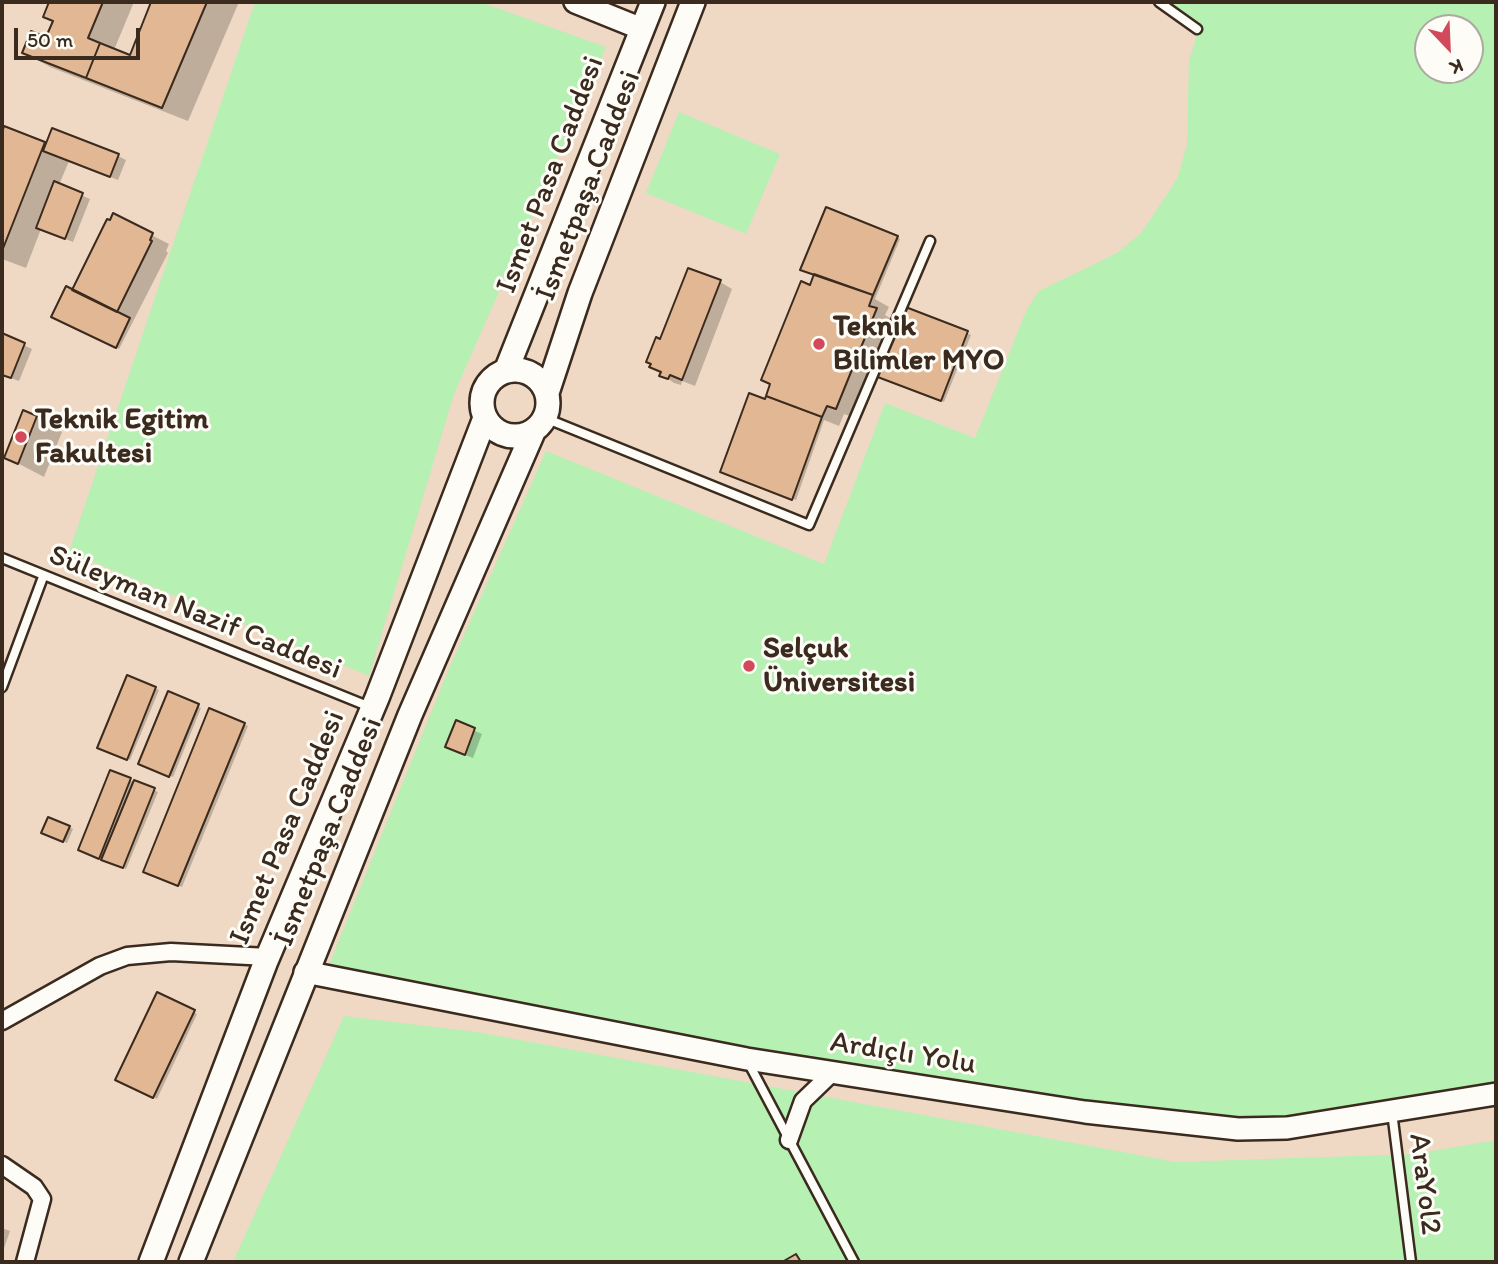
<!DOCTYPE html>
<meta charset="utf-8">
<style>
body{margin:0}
#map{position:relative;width:1498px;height:1264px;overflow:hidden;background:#f5e7d9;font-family:Itim,sans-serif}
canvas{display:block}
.frame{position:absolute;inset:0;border:4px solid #3b2a1e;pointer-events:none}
.north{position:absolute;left:1414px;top:14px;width:70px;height:70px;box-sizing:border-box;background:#fdfcf7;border:2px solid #afa8a0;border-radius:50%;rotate:157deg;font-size:19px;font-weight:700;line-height:28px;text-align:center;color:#3b2a1e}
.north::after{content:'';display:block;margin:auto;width:24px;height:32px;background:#d1495b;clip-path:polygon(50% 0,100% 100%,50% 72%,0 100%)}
.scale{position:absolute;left:14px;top:28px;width:126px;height:32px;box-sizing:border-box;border:4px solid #3b2a1e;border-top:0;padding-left:9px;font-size:21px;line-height:24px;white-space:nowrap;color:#3b2a1e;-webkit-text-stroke:5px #fdfcf7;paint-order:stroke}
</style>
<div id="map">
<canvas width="1498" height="1264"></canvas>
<div class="frame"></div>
<div class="north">K</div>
<div class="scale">50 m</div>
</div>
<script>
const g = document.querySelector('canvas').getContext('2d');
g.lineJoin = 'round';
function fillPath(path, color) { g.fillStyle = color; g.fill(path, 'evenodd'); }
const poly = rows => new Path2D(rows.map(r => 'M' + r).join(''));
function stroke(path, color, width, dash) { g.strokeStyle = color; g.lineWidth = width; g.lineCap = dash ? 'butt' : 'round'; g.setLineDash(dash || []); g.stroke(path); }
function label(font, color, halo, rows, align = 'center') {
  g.font = font + ' Itim,sans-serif'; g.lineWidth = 6; g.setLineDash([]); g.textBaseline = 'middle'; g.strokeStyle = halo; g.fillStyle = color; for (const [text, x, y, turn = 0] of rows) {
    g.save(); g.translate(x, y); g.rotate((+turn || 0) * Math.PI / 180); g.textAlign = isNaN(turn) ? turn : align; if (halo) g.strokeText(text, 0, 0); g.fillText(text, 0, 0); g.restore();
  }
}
fillPath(poly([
 [2,2,1496,2,1496,1262,2,1262],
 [1428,28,1470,28,1470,70,1428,70]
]), '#efd9c4');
fillPath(poly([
 [255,2,480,2,606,47,454,394,369,676,69,552],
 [1166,2,1496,2,1496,1084,1291,1115,1197,1117,1142,1112,756,1053,329,965,448,671,546,451,824,564,885,403,975,438,1027,309,1039,291,1117,253,1141,233,1177,179,1187,145,1189,60,1196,39,1192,25,1179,10],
 [1428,28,1470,28,1470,70,1428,70],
 [679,112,780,154,746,234,646,193],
 [344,1016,477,1032,1176,1162,1414,1154,1496,1140,1496,1262,233,1262]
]), '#b6f0b3');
fillPath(poly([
 [51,2,134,2,114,50,131,57,153,2,239,2,188,121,50,67,24,52,47,39,54,21,45,16],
 [5,129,47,146,118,156,126,160,118,180,69,161,59,185,90,199,73,242,41,229,26,268,2,259,2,138],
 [114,216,169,244,166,251,168,253,119,349,53,316,73,292],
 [897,237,900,239,875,299,889,307,885,315,893,320,853,417,844,414,839,426,824,420,796,500,726,473,784,407,811,287],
 [720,282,732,289,695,386,682,381,681,385,674,383,651,367,661,341],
 [904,308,971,335,944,402,881,377],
 [2,335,32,349,19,381,2,375],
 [36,417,62,432,44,477,6,457],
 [128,677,159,690,130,760,103,749],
 [168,694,201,708,173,777,143,765],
 [210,711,248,726,182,887,148,873],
 [457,723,482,734,473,758,455,751],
 [111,773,158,792,126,869,83,851],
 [69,827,73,829,67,843,47,835],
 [157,995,197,1014,157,1099,117,1080],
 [2,1228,10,1231,2,1254]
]), '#0003');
const building = poly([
 [49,2,103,2,88,38,100,43,86,78,22,53,31,31,46,37,53,21,43,17,49,2],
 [151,2,207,2,162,108,86,78,100,43,130,55,151,2],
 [4,126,45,142,2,251,2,133,4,126],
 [52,128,119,154,110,177,43,151,52,128],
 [54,181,83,193,65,239,36,228,54,181],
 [826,207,898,236,873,295,800,270,826,207],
 [113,213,153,233,150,240,152,241,117,312,72,290,107,219,110,220,113,213],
 [688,268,721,280,682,380,670,375,668,379,659,376,661,372,649,367,651,364,646,362,656,337,660,339,688,268],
 [814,274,873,295,869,306,877,308,836,409,827,406,822,417,766,396,770,384,761,380,801,281,810,285,814,274],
 [66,286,130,318,116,348,51,317,66,286],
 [903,306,968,331,941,401,875,376,903,306],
 [2,333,25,343,11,378,2,375,2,333],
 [749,393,765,399,766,396,822,417,792,500,720,472,749,393],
 [23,410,37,416,18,464,4,458,23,410],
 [127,675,156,687,127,760,97,748,127,675],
 [168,691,199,704,169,777,138,764,168,691],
 [209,708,245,723,178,886,143,872,209,708],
 [456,720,475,728,465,755,445,747,456,720],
 [110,770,131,778,99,859,78,850,110,770],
 [134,780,155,788,123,868,101,860,134,780],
 [48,817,70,826,63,842,41,833,48,817],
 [157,992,195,1010,153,1098,115,1080,157,992],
 [796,1254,801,1262,782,1262,796,1254]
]);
fillPath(building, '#e2b793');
stroke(building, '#3b2a1e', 2);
const service = poly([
 [1159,2,1197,29],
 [545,418,809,525,930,241],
 [2,558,370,707],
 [2,687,43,577],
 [748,1062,854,1262],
 [1392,1112,1411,1262]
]);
const minor = poly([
 [2,1021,100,966,127,956,171,952,268,957],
 [789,1140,803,1101,832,1073],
 [2,1165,34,1187,42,1199,25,1262]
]);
const tertiary = poly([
 [575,2,642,29],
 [305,972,747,1059,1085,1112,1238,1129,1287,1128,1496,1094]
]);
const secondary = poly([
 '482 403a33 33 0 1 1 66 0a33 33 0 1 1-66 0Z',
 [506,371,653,2],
 [547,393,580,293,693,2],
 [151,1262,266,961,377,698,485,418],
 [191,1262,410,715,534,430]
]);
stroke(service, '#3b2a1e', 13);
stroke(minor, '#3b2a1e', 21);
stroke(tertiary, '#3b2a1e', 26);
stroke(secondary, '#3b2a1e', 28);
stroke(service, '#fdfcf7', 8);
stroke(minor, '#fdfcf7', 16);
stroke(tertiary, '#fdfcf7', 21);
stroke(secondary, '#fdfcf7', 23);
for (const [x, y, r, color] of [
 [819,344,7,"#d1495b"],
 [21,437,7,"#d1495b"],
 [749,666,7,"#d1495b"]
]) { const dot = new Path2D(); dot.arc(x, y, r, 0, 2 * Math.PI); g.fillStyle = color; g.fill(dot); stroke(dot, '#fdfcf7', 2.5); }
label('30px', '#3b2a1e', '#fdfcf7', [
 ["Ismet Pasa Caddesi",551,175,-69],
 ["İsmetpaşa Caddesi",589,186,-69],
 ["Süleyman Nazif Caddesi",195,613,22],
 ["Ismet Pasa Caddesi",288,828,-67],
 ["İsmetpaşa Caddesi",329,832,-68],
 ["Ardıçlı Yolu",903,1054,9],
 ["AraYol2",1424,1184,83]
]);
label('bold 30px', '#3b2a1e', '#fdfcf7', [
 ["Teknik",833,327],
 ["Bilimler MYO",833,361],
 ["Teknik Egitim",35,420],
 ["Fakultesi",35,454],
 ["Selçuk",763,649],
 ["Üniversitesi",763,683]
], 'left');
</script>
